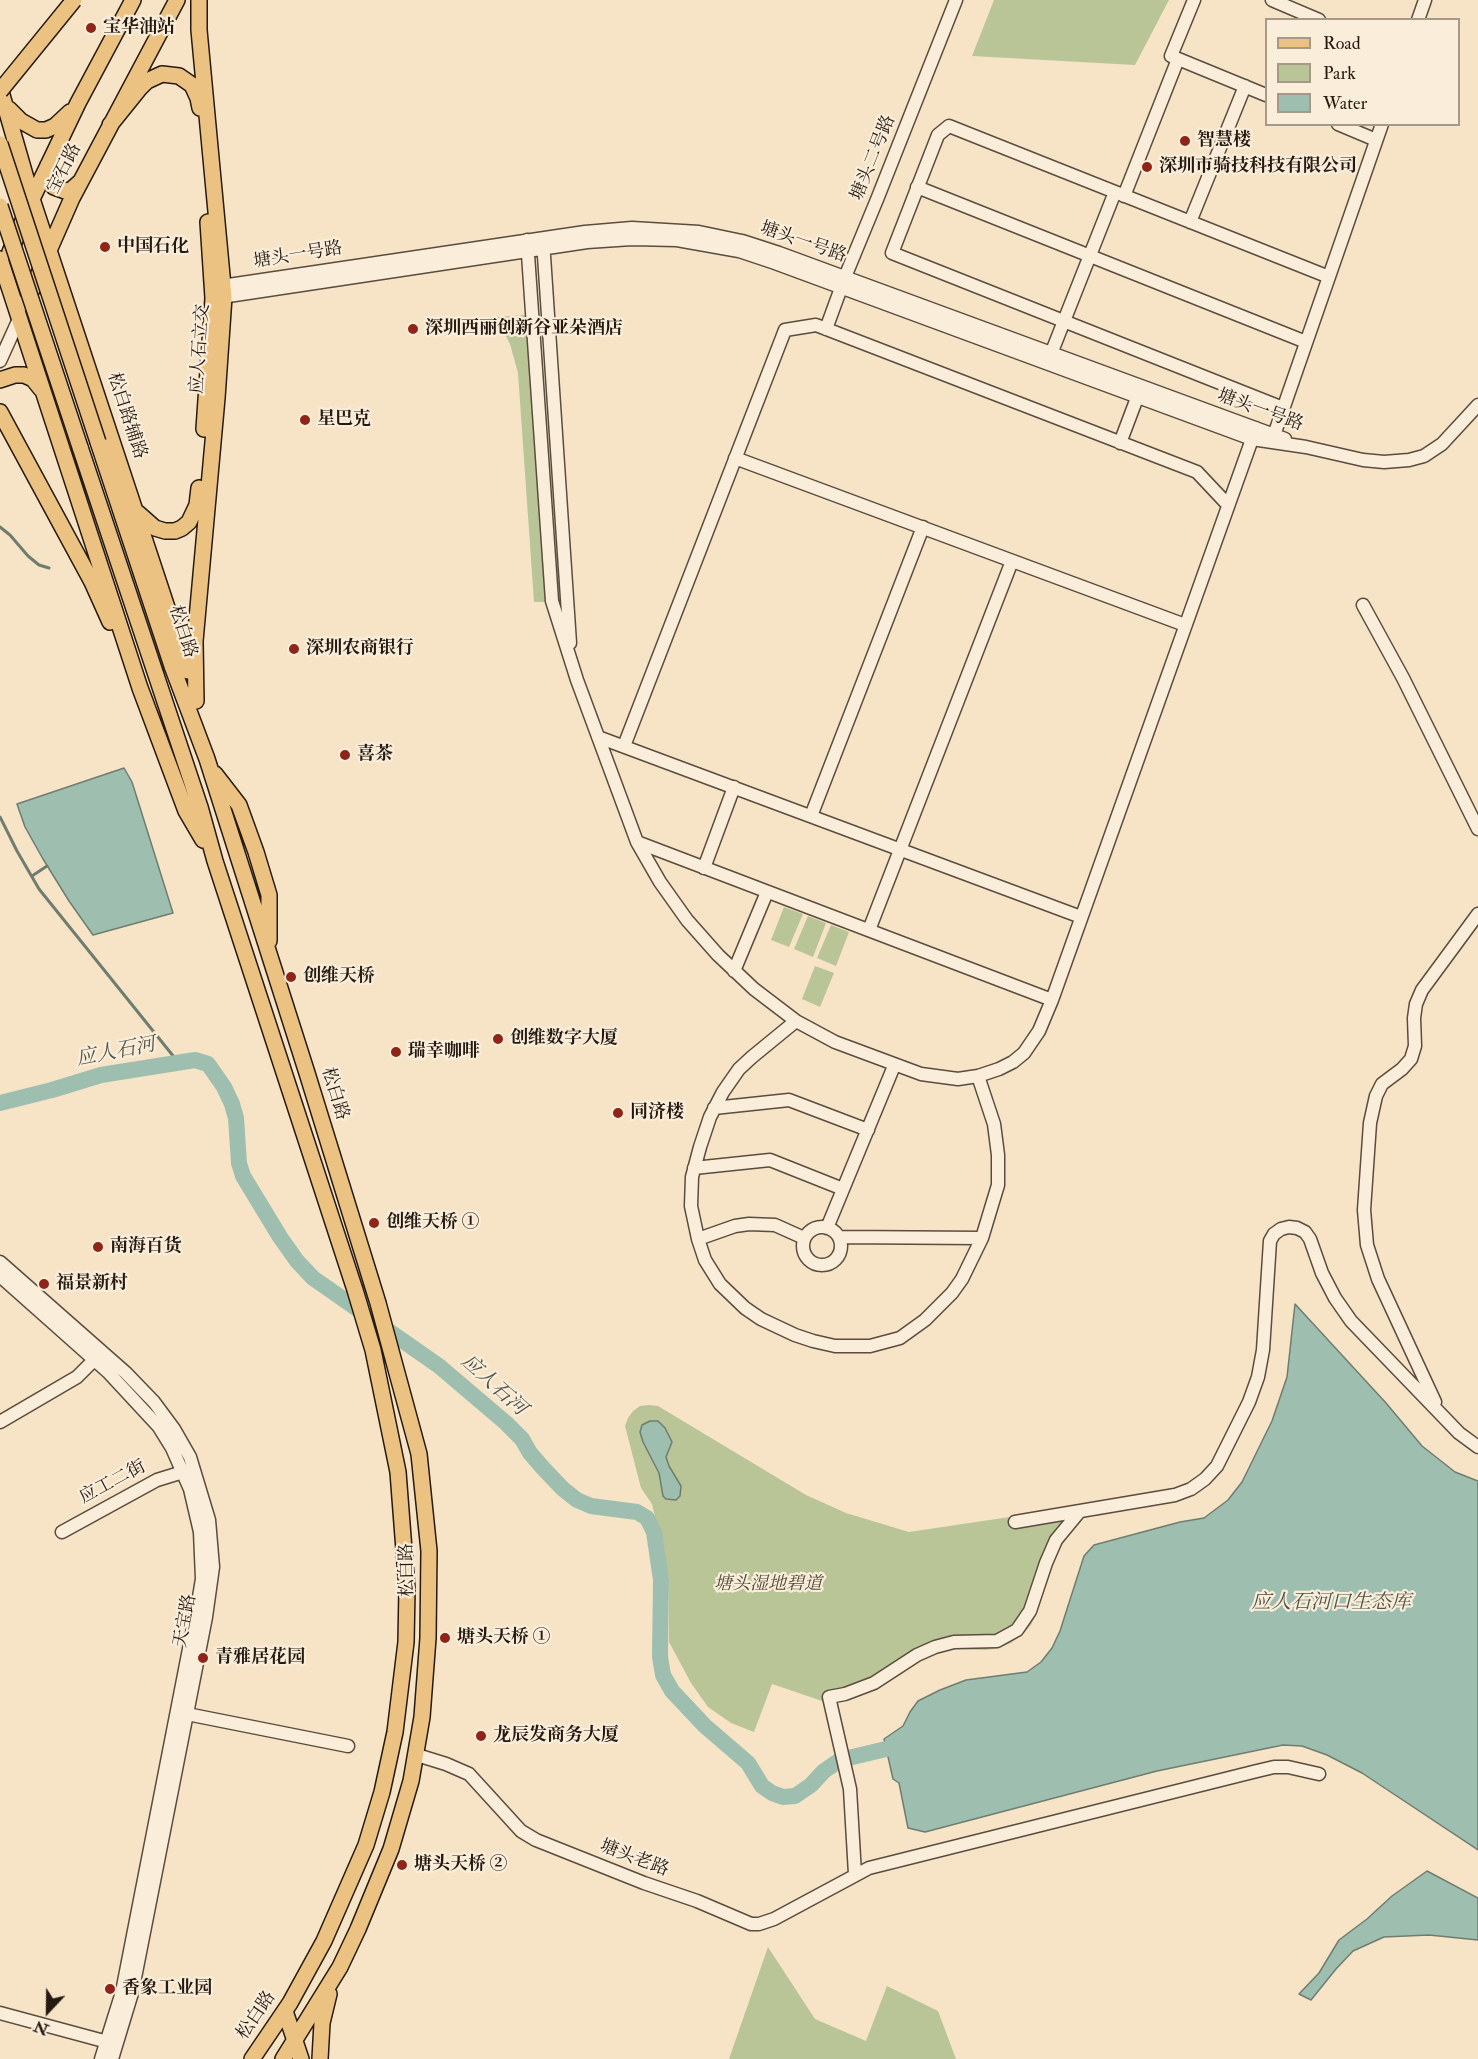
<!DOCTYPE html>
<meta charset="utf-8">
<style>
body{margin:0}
#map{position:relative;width:1478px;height:2059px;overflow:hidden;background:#f7e4c6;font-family:"IM FELL Double Pica",serif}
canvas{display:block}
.legend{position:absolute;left:1265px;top:18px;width:195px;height:108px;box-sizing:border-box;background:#faedda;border:2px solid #a5998a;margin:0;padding:8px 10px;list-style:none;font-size:18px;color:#251a11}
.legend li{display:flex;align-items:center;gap:12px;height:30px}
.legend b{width:30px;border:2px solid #a5998a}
.north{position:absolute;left:18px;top:1981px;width:60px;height:60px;-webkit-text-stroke:4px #faedda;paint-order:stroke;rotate:202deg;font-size:16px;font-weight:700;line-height:24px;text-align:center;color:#251a11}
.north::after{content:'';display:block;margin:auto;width:21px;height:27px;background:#251a11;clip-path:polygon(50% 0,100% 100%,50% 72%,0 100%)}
</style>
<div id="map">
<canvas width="1478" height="2059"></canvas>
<ul class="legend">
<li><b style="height:8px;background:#ecc283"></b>Road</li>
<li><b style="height:16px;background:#b9c597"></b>Park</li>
<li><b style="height:16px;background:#9ebfaf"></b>Water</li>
</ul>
<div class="north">N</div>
</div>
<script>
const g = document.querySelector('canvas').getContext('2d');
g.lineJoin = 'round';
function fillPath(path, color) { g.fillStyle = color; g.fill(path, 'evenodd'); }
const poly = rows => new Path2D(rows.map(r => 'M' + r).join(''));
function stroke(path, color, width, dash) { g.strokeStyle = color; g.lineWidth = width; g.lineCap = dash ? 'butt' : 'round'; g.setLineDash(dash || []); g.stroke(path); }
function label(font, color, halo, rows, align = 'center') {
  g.font = font + ' "IM FELL Double Pica","Noto Serif SC",serif'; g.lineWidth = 4.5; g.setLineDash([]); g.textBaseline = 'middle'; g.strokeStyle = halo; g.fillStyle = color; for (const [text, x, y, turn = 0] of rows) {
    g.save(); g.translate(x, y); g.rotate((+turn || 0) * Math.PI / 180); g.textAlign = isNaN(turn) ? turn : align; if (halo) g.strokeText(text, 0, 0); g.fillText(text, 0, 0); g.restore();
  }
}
fillPath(poly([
 [994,0,1169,0,1135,65,972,56],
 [526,315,545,602,534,602,518,373,510,344,496,317],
 [784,907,803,914,789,947,771,940],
 [808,916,826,923,813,957,794,949],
 [831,925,849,932,836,966,817,958],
 [815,966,834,973,820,1007,802,999],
 [649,1405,658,1406,806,1495,846,1513,909,1532,1083,1506,1085,1516,1069,1533,1057,1554,1037,1613,1031,1625,1022,1635,1011,1643,999,1648,986,1650,955,1649,937,1653,920,1661,877,1689,862,1695,831,1704,772,1684,754,1732,731,1723,708,1707,691,1683,669,1642,669,1579,652,1504,641,1488,625,1426,628,1418,633,1411,640,1406],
 [768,1947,815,2019,866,2041,887,1986,938,2011,956,2059,729,2059]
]), '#b9c597');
const water = poly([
 [124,768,132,782,173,913,93,935,69,901,43,859,25,827,17,804,124,768],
 [1295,1304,1386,1403,1422,1446,1455,1472,1478,1481,1478,1850,1362,1773,1327,1755,1302,1746,1283,1745,1157,1771,925,1832,908,1828,899,1783,893,1779,884,1739,903,1726,910,1712,918,1701,940,1690,966,1680,1027,1672,1041,1662,1052,1648,1060,1631,1084,1556,1094,1545,1180,1522,1204,1518,1228,1500,1242,1482,1272,1421,1287,1377,1295,1304],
 [650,1421,658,1421,665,1428,672,1442,666,1457,669,1466,681,1486,680,1496,676,1500,666,1499,663,1496,659,1473,643,1442,640,1432,642,1425,650,1421],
 [1427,1871,1478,1898,1478,1940,1429,1935,1384,1937,1353,1951,1336,1969,1311,2000,1299,1994,1319,1973,1339,1940,1367,1919,1392,1896,1427,1871]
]);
fillPath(water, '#9ebfaf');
stroke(water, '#6e7d70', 1.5);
stroke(poly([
 [0,527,10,535,28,556,39,565,49,568],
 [0,817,17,851,39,889,178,1062],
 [32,876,47,866]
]), '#6e7d70', 3);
stroke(poly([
 [0,1103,52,1090,101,1075,195,1060,208,1064,224,1087,232,1104,236,1118,239,1163,243,1176,280,1237,297,1261,313,1278,439,1366,506,1423,522,1439,530,1453,543,1468,563,1489,577,1500,591,1506,637,1512,647,1518,654,1532,661,1580,660,1657,663,1675,672,1691,705,1726,748,1763,762,1786,772,1793,783,1797,795,1796,811,1785,824,1771,840,1760,886,1749]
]), '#9ebfaf', 16);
const minor = poly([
 [1194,0,1171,56,1266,95],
 [1272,0,1319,20],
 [1418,20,1425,0],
 [1338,124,1376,140],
 [917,187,1306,342],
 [1124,196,1178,59],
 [1190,222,1245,86],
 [527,240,552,601,577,680,637,842,660,882,687,920,718,955,754,989,796,1021,835,1042,921,1074,958,1079,978,1076,999,1069,1013,1062,1024,1053,1039,1031,1052,1000,1256,428],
 [543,241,570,643],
 [215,287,585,232,632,228,699,232,742,241,779,253,1285,439],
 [215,298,587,242,632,239,677,240,739,251,775,263,1252,439,1306,447,1363,460,1384,462,1409,460,1424,456,1442,444,1478,405],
 [826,329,845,277,878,197,956,0],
 [1049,359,1115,192],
 [0,361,19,319],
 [1283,408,892,253,938,135,949,126,1329,277],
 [1272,441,1382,124],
 [1120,443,1140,390],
 [735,458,1185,625],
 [1363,605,1403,678,1478,829],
 [598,737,1081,917],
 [624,746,785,330,816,325,1197,472,1228,505],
 [811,816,923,527],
 [637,842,1052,1000],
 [704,868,734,787],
 [869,930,1012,561],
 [734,971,767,892],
 [796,1021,752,1057,739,1069,723,1092,710,1117,700,1147,692,1177,691,1206,698,1239,705,1260,720,1284,745,1308,761,1319,795,1335,813,1341,835,1346,870,1346,900,1338,925,1320,952,1293,962,1279,982,1238,998,1185,998,1155,994,1124,978,1076],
 [714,1108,789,1100,868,1130],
 [694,1168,770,1160,843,1189],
 '803 1246a19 19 0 1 1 38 0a19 19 0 1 1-38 0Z',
 [827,1228,894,1066],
 [839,1237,982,1238],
 [698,1239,735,1226,749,1224,775,1225,804,1238],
 [0,1262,126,1373,154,1402,174,1429,190,1457,209,1520,213,1567,206,1617,132,1993,112,2059],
 [0,1276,108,1372,159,1427,172,1448,190,1489,200,1532,202,1579,198,1603,122,1992,101,2059],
 [1435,1402,1378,1279,1367,1245,1364,1210,1370,1123,1376,1096,1382,1084,1402,1069,1411,1059,1415,1046,1414,1018,1416,1004,1422,990,1478,914],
 [0,1422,77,1377,94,1360],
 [1015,1522,1175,1495,1191,1489,1205,1479,1217,1466,1249,1402,1258,1377,1263,1350,1270,1241,1274,1234,1281,1229,1289,1227,1297,1228,1305,1232,1310,1239,1322,1273,1335,1298,1351,1321,1459,1433,1478,1447],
 [62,1532,157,1480,183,1472],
 [187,1714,348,1746],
 [417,1755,446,1764,469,1774,521,1831,536,1840,644,1883,697,1901,751,1924,759,1924,774,1919,869,1868,1257,1771,1274,1767,1288,1767,1319,1774],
 [855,1874,850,1789,829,1697,845,1694,874,1683,917,1655,935,1647,954,1642,997,1641,1017,1630,1030,1611,1046,1563,1056,1540,1080,1511],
 [0,2013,115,2044]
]);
const major = poly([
 [0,88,32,199,188,671],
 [9,109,21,121,37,130,46,130,55,126,70,112],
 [110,125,139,89,147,81,162,74,179,76,192,85,198,98,200,108],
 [48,165,48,177,54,187,65,191,71,190,80,182],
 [10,252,32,199,78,103,133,0],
 [0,259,140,688,186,811,203,840],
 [26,303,72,198,177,0],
 [0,380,15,375,24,375,33,379,41,389],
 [0,412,92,582,110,622],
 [204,429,213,298,208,222],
 [98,442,172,666,207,759,307,1073,378,1303,419,1454,429,1551,428,1638,422,1717,411,1781,391,1849,358,1929,340,1967,283,2059],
 [80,447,200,807,215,861,355,1290,373,1350,398,1472,407,1589,406,1642,395,1732,382,1792,366,1845,324,1941,290,2003,252,2059],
 [138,513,155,528,165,531,175,531,182,528,189,522,197,505,199,488],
 [196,701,195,641,217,398,224,297,199,30,199,0],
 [215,774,239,805,256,852,269,895,269,941],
 [285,2011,301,2059],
 [320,2059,322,2023,329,1994]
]);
stroke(minor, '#5a4c3e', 15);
stroke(major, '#251a11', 18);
stroke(minor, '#faedda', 12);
stroke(major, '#ecc283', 15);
const majorBridge = poly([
 [0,91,74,0],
 [0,144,98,442],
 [0,206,80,447]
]);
stroke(majorBridge, '#251a11', 18, []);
stroke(majorBridge, '#ecc283', 15);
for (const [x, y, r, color] of [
 [91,28,6,"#8f2418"],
 [1185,141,6,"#8f2418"],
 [1147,167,6,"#8f2418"],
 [105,247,6,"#8f2418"],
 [413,329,6,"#8f2418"],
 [305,420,6,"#8f2418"],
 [294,649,6,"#8f2418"],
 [345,755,6,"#8f2418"],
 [291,977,6,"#8f2418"],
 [498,1039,6,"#8f2418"],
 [396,1052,6,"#8f2418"],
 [618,1113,6,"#8f2418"],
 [374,1223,6,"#8f2418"],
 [98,1247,6,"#8f2418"],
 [44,1284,6,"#8f2418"],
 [445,1638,6,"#8f2418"],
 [203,1658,6,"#8f2418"],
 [481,1736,6,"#8f2418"],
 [402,1865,6,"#8f2418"],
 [110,1989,6,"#8f2418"]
]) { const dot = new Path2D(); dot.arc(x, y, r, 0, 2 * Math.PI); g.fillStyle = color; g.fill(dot); stroke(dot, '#faedda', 2); }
label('bold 18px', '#251a11', '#faedda', [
 ["宝华油站",103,28],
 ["智慧楼",1197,141],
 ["深圳市骑技科技有限公司",1159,167],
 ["中国石化",117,247],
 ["深圳西丽创新谷亚朵酒店",425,329],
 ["星巴克",317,420],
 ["深圳农商银行",306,649],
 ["喜茶",357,755],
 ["创维天桥",303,977],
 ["创维数字大厦",510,1039],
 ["瑞幸咖啡",408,1052],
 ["同济楼",630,1113],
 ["创维天桥 ①",386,1223],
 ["南海百货",110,1247],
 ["福景新村",56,1284],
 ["塘头天桥 ①",457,1638],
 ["青雅居花园",215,1658],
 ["龙辰发商务大厦",493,1736],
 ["塘头天桥 ②",414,1865],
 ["香象工业园",122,1989]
], 'left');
label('18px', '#251a11', '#faedda', [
 ["塘头二号路",874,158,-68],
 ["宝石路",65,169,-63],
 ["塘头一号路",803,243,19],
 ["塘头一号路",298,256,-9],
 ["应人石立交",201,349,-86],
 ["塘头一号路",1260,411,20],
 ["松白路辅路",126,416,72],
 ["松白路",182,632,72],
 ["松白路",334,1094,73],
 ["应工二街",113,1483,-28],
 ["松白路",408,1570,-91],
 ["天宝路",186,1621,-79],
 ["塘头老路",634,1859,21],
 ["松白路",257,2016,-56]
]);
label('italic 18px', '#514d39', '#faedda', [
 ["塘头湿地碧道",768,1585]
]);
label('italic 20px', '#4f5448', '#faedda', [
 ["应人石河",116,1053,-11],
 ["应人石河",493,1386,42],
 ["应人石河口生态库",1331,1604]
]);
</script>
